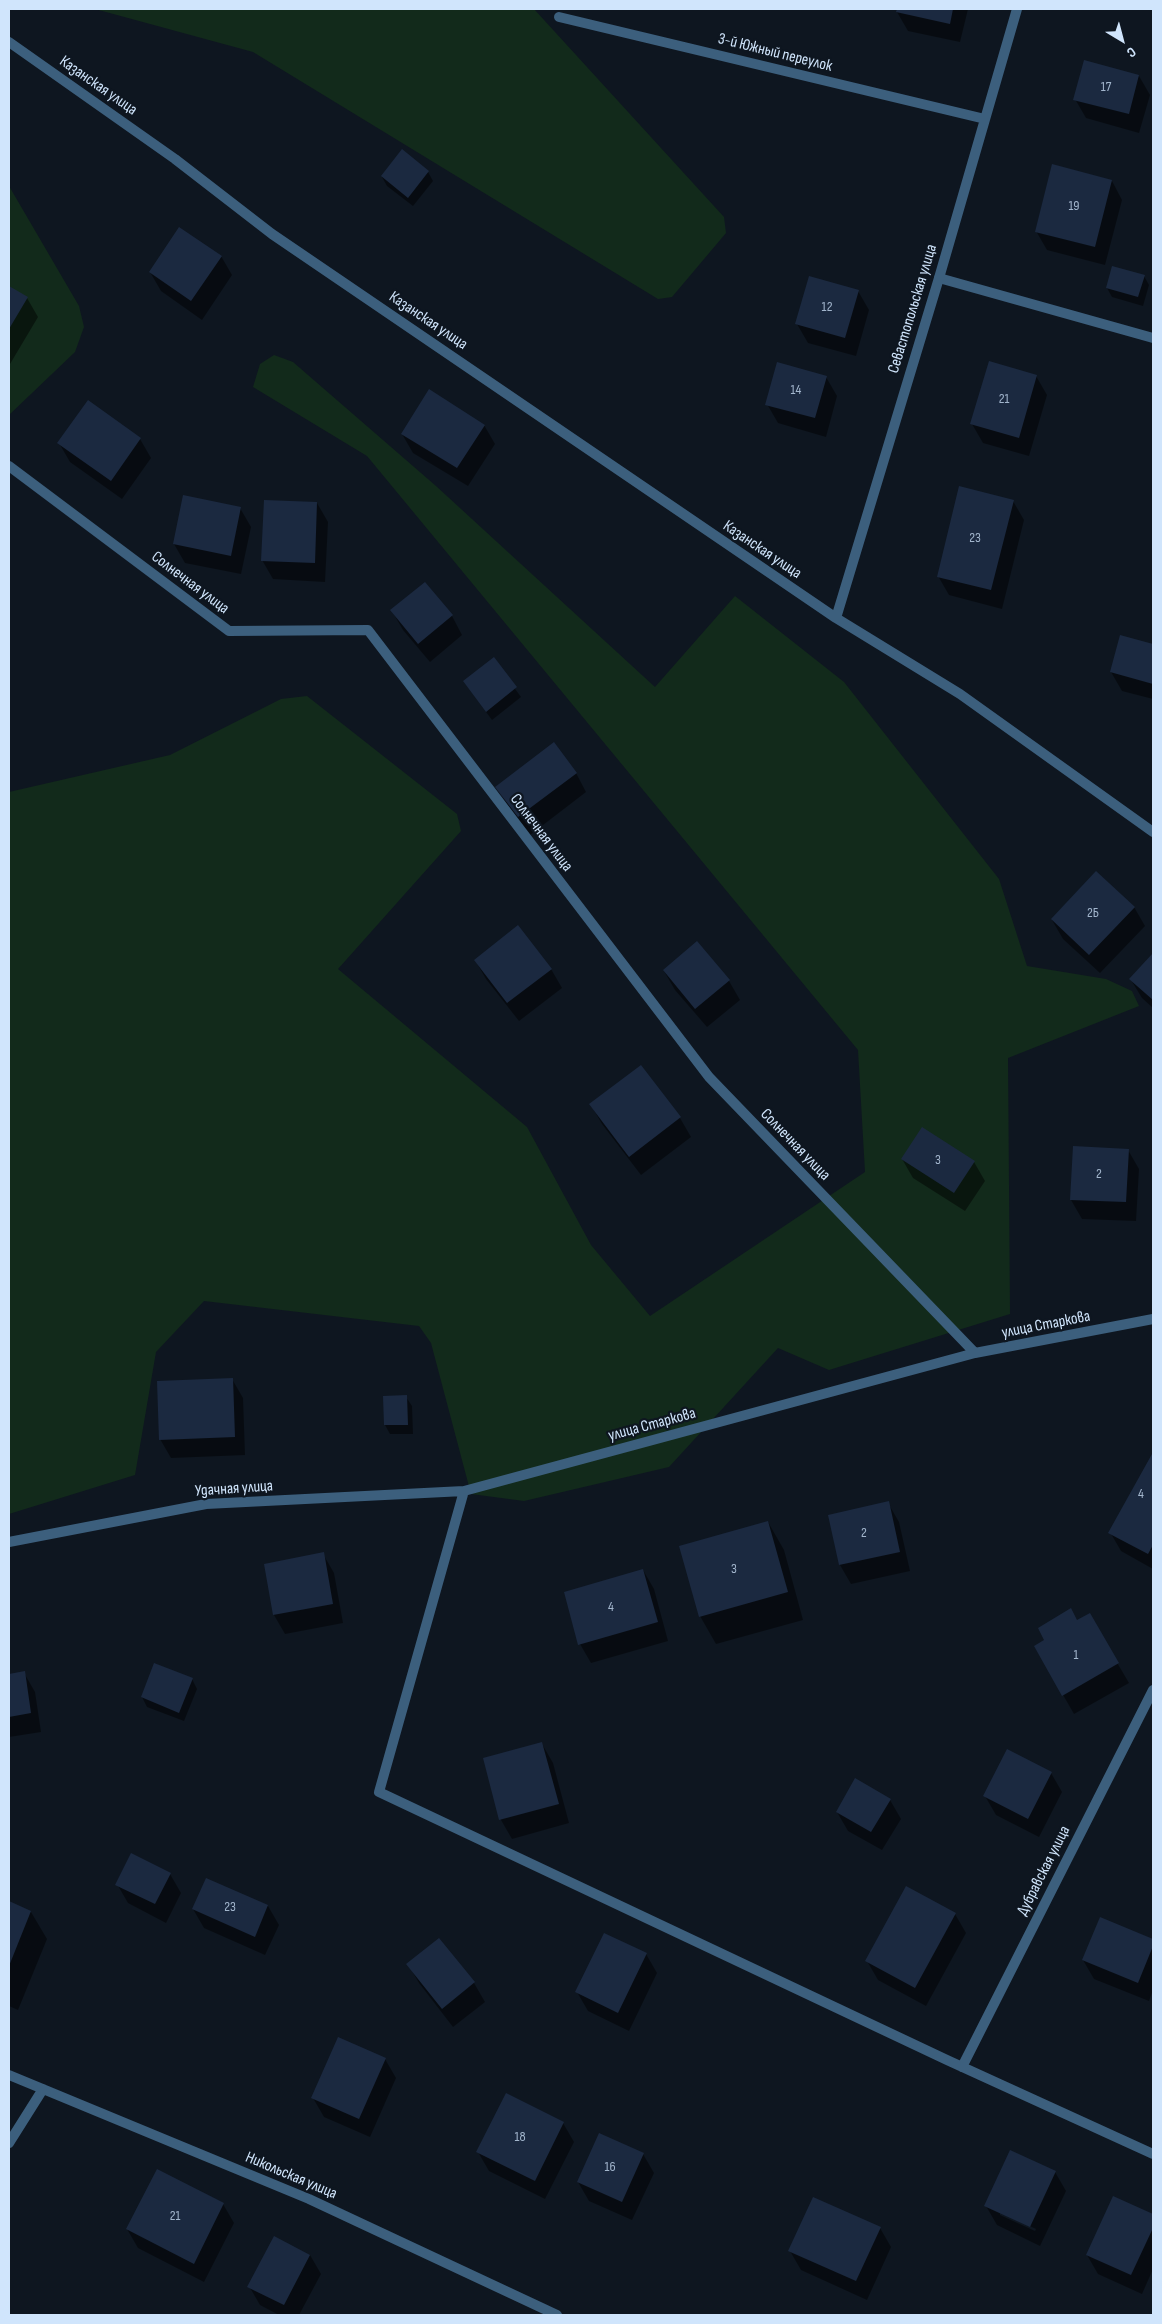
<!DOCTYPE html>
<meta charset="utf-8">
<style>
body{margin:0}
#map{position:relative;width:1162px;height:2324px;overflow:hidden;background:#0e1620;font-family:"Sofia Sans Condensed",sans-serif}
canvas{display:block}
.frame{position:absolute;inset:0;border:10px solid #d0e5fc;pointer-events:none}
.north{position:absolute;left:1097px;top:15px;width:50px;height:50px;-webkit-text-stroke:4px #0e1620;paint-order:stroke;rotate:143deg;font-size:14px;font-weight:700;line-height:20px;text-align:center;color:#d0e5fc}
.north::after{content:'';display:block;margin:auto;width:18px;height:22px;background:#d0e5fc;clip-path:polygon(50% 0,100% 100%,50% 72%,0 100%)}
</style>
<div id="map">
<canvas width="1162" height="2324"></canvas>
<div class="frame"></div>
<div class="north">С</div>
</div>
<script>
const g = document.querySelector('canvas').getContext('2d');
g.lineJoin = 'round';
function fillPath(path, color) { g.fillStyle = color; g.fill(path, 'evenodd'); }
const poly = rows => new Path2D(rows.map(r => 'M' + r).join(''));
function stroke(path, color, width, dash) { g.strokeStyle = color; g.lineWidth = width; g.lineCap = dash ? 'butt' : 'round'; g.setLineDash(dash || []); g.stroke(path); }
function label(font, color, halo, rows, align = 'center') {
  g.font = font + ' "Sofia Sans Condensed",sans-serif'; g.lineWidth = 4.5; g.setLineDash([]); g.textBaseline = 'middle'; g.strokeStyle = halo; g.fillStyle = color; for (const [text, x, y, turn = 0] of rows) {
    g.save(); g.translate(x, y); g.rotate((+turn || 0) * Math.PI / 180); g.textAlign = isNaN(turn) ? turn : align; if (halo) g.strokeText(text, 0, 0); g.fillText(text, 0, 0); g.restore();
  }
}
fillPath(poly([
 [95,9,534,9,724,217,726,233,672,297,658,299,253,52],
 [9,186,79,306,84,327,75,352,9,415],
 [274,355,293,362,436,486,655,687,735,596,844,682,999,879,1027,966,1106,979,1132,991,1139,1006,1008,1058,1010,1314,829,1370,778,1348,669,1467,524,1501,471,1494,431,1343,419,1326,204,1301,156,1352,135,1475,9,1514,9,792,170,755,281,699,307,696,457,814,461,831,338,969,527,1127,591,1245,650,1316,865,1172,858,1050,367,456,253,387,260,364]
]), '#122a1b');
fillPath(poly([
 [898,9,968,9,960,42,908,31,897,12],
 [1139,76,1150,95,1139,133,1086,118,1075,99],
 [428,172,433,181,413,206,387,186,382,177],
 [1112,181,1122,200,1105,265,1047,250,1036,231],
 [221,256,232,275,202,320,161,291,150,272],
 [1144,276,1149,285,1143,306,1112,297,1107,288],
 [9,287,27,298,38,317,10,364],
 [858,291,869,310,856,356,808,343,797,324],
 [1036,376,1047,395,1029,456,983,443,972,424],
 [826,377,837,396,826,437,778,423,767,404],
 [484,425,495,444,468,486,413,453,402,434],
 [140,439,151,458,122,499,70,462,59,443],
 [1013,501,1024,520,1002,609,949,595,938,576],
 [317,503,328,522,325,582,273,579,262,560],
 [240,508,251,527,241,574,185,563,174,544],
 [392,611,452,616,462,635,430,662,403,630],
 [1120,637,1153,646,1153,699,1122,691,1111,672],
 [493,659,521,697,492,720,464,682],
 [576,773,586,792,530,835,508,806,497,787],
 [1134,907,1145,926,1100,973,1063,939,1052,920],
 [1153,955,1153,1008,1142,998,1131,980],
 [475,960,551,969,562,988,519,1021,486,979],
 [664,971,729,981,740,1000,707,1027,675,990],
 [591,1105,680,1118,691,1137,641,1175,602,1124],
 [1128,1150,1139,1169,1136,1221,1082,1219,1071,1200],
 [902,1159,974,1162,985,1181,965,1211,913,1178],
 [232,1379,243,1398,245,1455,171,1458,160,1439],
 [406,1397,412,1406,413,1434,390,1434,385,1425],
 [1152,1456,1153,1457,1153,1569,1121,1551,1110,1532],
 [888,1503,899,1522,910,1571,851,1584,840,1565,829,1516],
 [768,1522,784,1550,803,1620,716,1644,700,1616],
 [323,1554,334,1573,343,1623,285,1634,274,1615,265,1565],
 [643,1570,654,1589,668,1641,591,1663,580,1644],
 [1089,1615,1129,1683,1074,1714,1035,1646],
 [24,1673,35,1692,41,1732,9,1737,9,1675],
 [192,1679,197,1689,184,1721,147,1707,142,1697],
 [542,1744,553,1763,569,1823,512,1839,501,1820,485,1759],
 [1051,1773,1062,1792,1039,1837,996,1815,985,1796],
 [890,1800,901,1819,882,1850,848,1831,837,1812],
 [170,1874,181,1893,166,1923,128,1903,117,1884],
 [206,1879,268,1906,279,1925,265,1955,204,1928,193,1909],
 [9,1903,31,1912,47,1939,18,2010,9,2006],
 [955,1914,966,1933,926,2006,878,1980,867,1961],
 [1100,1918,1153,1940,1153,1990,1149,2001,1094,1979,1083,1960],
 [646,1954,657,1973,629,2031,588,2011,577,1992],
 [408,1964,474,1983,485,2002,453,2027,419,1983],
 [385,2059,396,2078,370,2137,324,2117,313,2098],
 [563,2123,574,2142,545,2199,489,2171,478,2152],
 [643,2154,654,2173,632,2220,589,2201,578,2182],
 [1055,2172,1066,2191,1040,2246,997,2225,986,2206],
 [1000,2212,1036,2229,1035,2231,1000,2215],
 [1113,2197,1153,2215,1153,2269,1142,2294,1098,2274,1087,2255],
 [223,2204,234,2223,204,2282,138,2248,127,2229],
 [880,2228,891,2247,867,2300,801,2270,790,2251],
 [310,2255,321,2274,299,2315,279,2315,260,2305,249,2286]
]), '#0007');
fillPath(poly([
 [897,9,953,9,950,24,896,12],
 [1084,60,1139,75,1129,114,1073,100],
 [402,149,429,171,408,198,381,176],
 [1052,164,1112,180,1095,247,1035,232],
 [179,227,222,256,191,301,149,272],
 [1112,266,1145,275,1138,297,1106,288],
 [809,276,859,290,845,338,795,324],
 [9,286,28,297,9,329],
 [989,361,1037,375,1019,438,970,424],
 [777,362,827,376,815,418,765,405],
 [429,389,485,425,457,468,401,434],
 [88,400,141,438,111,481,57,443],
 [959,486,1014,500,991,590,937,577],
 [183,495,241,507,231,556,173,544],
 [264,500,317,502,315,563,261,561],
 [425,582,453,615,418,644,390,610],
 [1120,635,1153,644,1153,684,1110,672],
 [494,657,517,687,486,712,463,681],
 [554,742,577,773,518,817,495,787],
 [1096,871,1135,907,1089,955,1051,919],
 [518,925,552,969,507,1003,474,960],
 [697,941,730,980,695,1009,663,970],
 [1153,953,1153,1000,1129,979],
 [641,1065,681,1117,629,1157,589,1104],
 [922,1127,975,1161,954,1193,901,1159],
 [1073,1146,1129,1149,1126,1202,1070,1200],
 [233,1378,235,1437,159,1440,157,1381],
 [407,1395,408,1425,384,1425,383,1396],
 [1152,1454,1153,1455,1153,1545,1148,1554,1108,1533],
 [889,1501,900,1552,839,1565,828,1515],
 [768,1521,788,1592,699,1617,679,1546],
 [324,1552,333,1604,273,1615,264,1564],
 [643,1569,658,1622,578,1645,564,1592],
 [1071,1608,1077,1620,1090,1613,1119,1663,1062,1696,1034,1646,1044,1640,1038,1628],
 [154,1663,193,1678,179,1713,141,1697],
 [25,1671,31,1713,9,1717,9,1674],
 [542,1742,559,1804,499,1820,483,1758],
 [1007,1749,1052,1772,1028,1819,983,1796],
 [855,1778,891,1799,871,1832,836,1812],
 [131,1853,171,1873,155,1904,115,1885],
 [206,1878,268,1905,255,1937,192,1909],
 [906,1886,956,1913,915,1988,865,1961],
 [9,1901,31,1911,9,1966],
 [1100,1917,1153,1939,1153,1946,1138,1983,1082,1960],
 [604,1933,647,1953,618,2013,575,1992],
 [439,1938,475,1982,442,2009,406,1964],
 [338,2037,386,2058,359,2119,311,2098],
 [506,2093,564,2122,535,2181,476,2152],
 [599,2133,644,2153,622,2202,577,2182],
 [1010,2150,1056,2171,1030,2227,984,2206],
 [157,2169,224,2203,194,2264,126,2229],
 [1113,2196,1153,2214,1153,2228,1131,2275,1086,2255],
 [813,2197,881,2227,856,2281,788,2251],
 [274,2236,310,2255,284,2305,247,2287]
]), '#1b2940');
stroke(poly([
 [939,278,1153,338]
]), '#3c5f7d', 10);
stroke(poly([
 [559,17,985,119],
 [9,42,175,159,272,234,836,618,960,694,1153,832],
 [9,466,229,631,368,630,709,1077,975,1353],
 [836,618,939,278,1017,9],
 [1153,1319,975,1353,464,1491,379,1792,947,2060,1153,2154],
 [9,1542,206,1504,464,1491],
 [962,2067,1153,1690],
 [9,2075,309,2199,557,2315],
 [9,2143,43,2089]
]), '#3c5f7d', 10);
label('14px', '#a3b6cd', null, [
 ["17",1106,87],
 ["19",1074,206],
 ["12",827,307],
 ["14",796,390],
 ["21",1004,399],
 ["23",975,538],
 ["2Б",1093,913],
 ["3",938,1160],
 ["2",1099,1174],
 ["4",1141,1494],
 ["2",864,1533],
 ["3",734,1569],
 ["4",611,1607],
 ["1",1076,1655],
 ["23",230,1907],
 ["18",520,2137],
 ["16",610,2167],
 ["21",175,2216]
]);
label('16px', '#d0e5fc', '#0e1620', [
 ["3-й Южный переулок",775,53,14],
 ["Казанская улица",98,86,35],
 ["Севастопольская улица",913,309,-73],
 ["Казанская улица",428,321,34],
 ["Казанская улица",762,550,34],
 ["Солнечная улица",190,583,37],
 ["Солнечная улица",541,833,53],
 ["Солнечная улица",795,1145,46],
 ["улица Старкова",1046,1325,-11],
 ["улица Старкова",652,1425,-15],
 ["Удачная улица",234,1489,-4],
 ["Дубравская улица",1044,1871,-63],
 ["Никольская улица",291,2176,23]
]);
</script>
